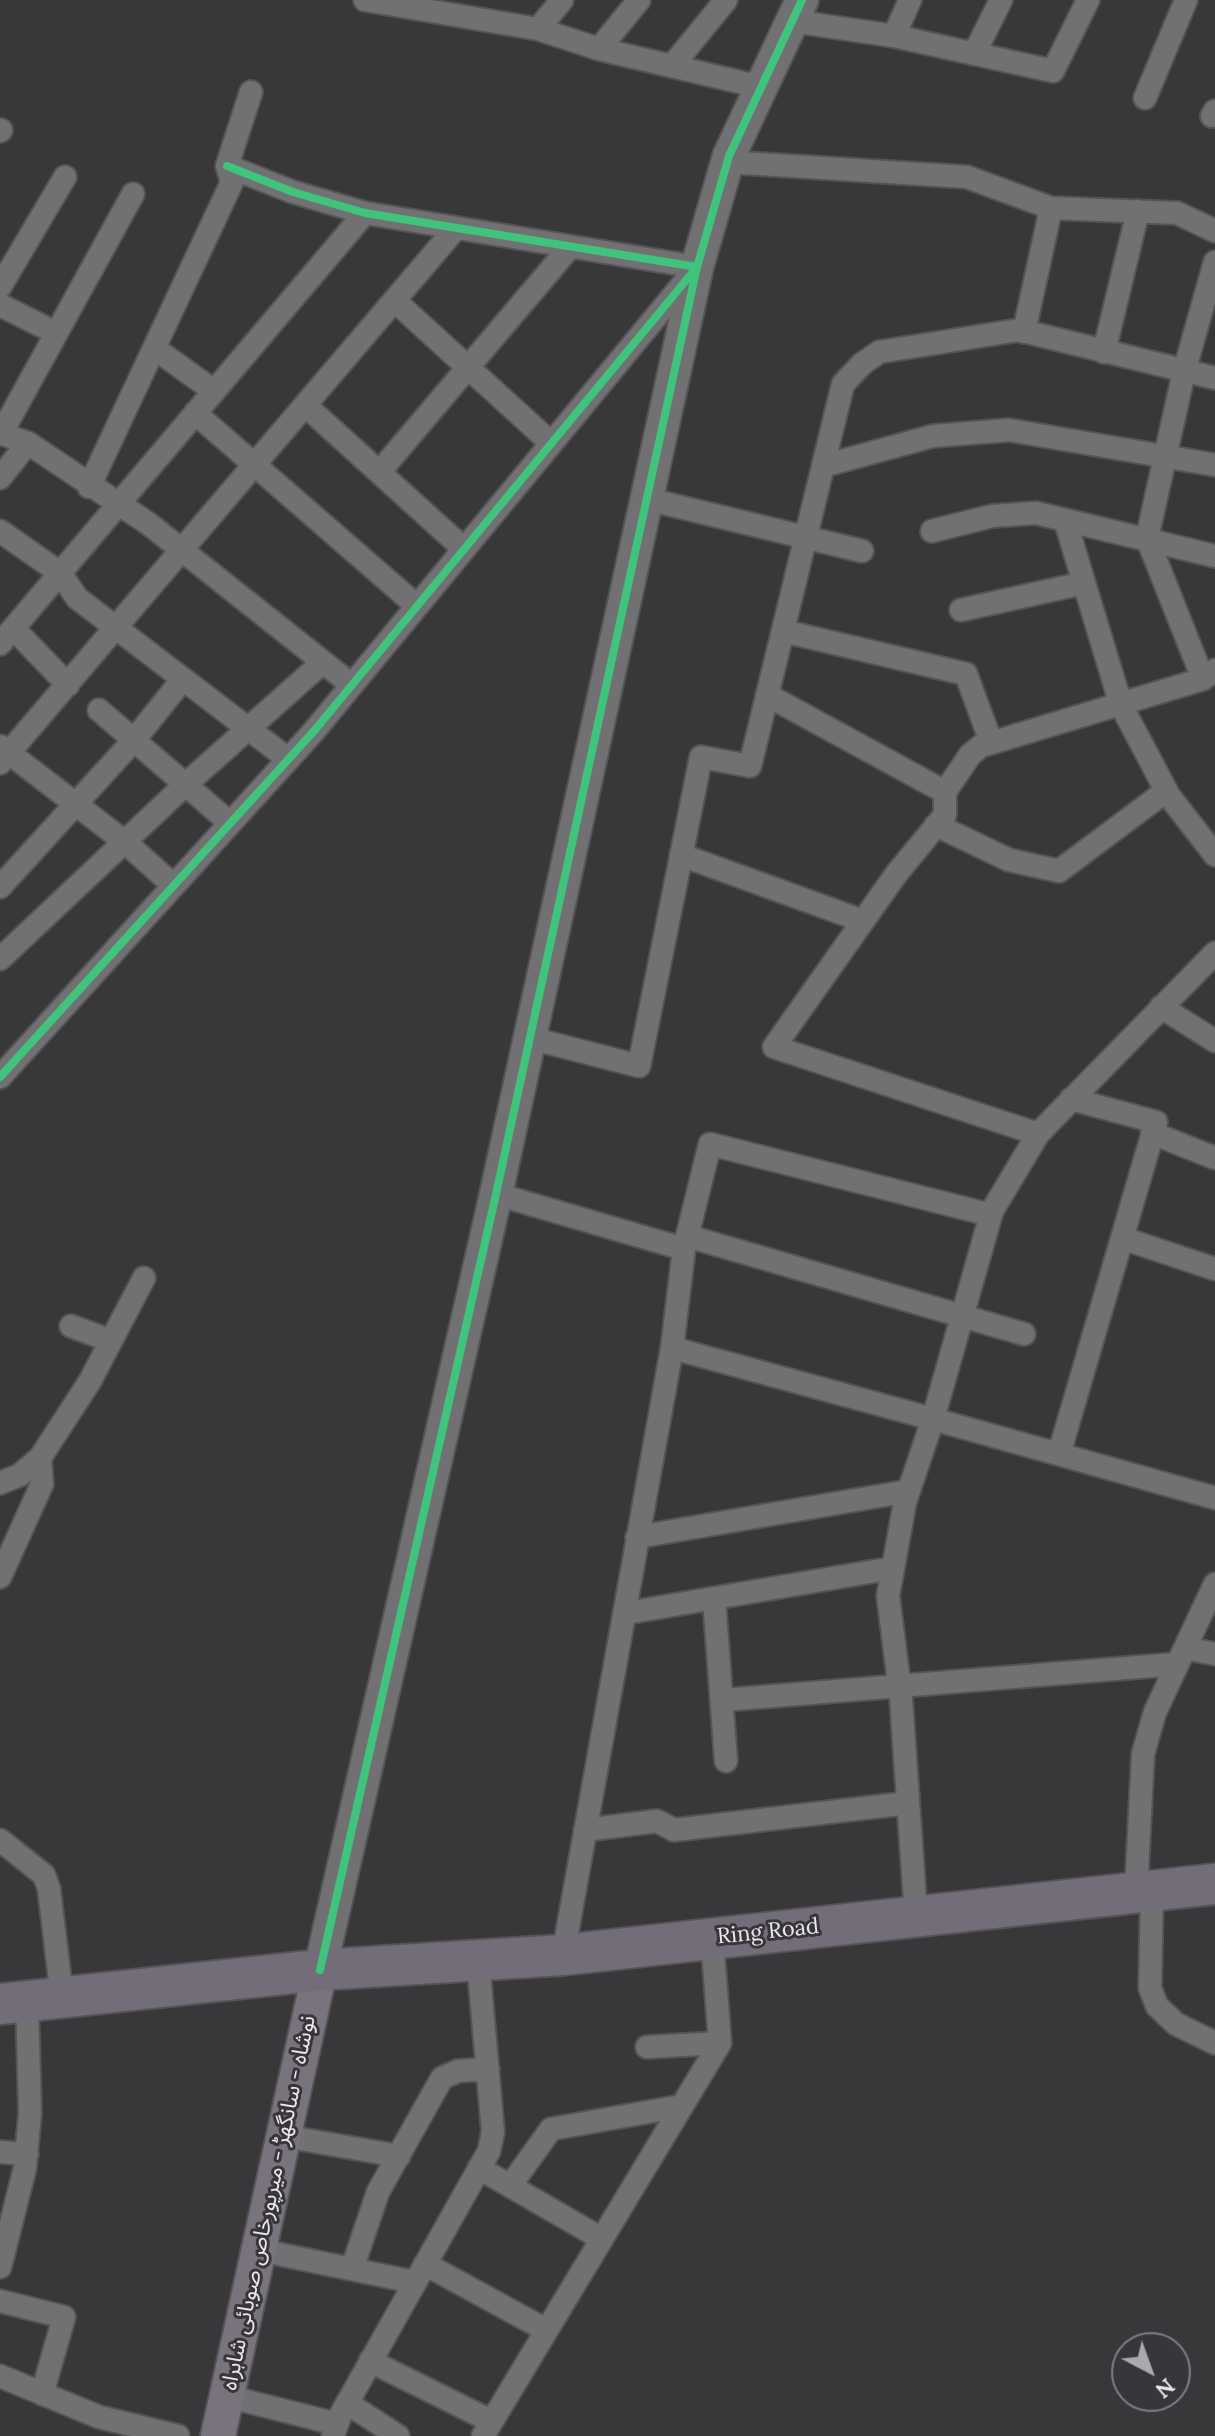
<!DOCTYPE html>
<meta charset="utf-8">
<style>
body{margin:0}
#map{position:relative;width:1215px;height:2436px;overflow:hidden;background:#38373a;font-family:Lora,serif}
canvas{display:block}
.north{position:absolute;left:1111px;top:2332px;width:80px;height:80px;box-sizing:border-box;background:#38363b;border:2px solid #7f7d81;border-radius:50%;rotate:139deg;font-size:22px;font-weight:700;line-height:32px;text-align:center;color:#e9e7eb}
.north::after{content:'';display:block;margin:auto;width:28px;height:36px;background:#aba9ad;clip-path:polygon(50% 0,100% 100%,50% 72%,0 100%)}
</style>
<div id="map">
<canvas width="1215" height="2436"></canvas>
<div class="north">N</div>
</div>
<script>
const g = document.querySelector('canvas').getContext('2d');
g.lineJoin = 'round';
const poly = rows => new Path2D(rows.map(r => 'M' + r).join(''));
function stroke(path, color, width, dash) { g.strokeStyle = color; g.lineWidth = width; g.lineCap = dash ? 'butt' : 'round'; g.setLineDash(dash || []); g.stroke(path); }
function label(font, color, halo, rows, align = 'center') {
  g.font = font + ' Lora,"Noto Sans Arabic",serif'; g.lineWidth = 6; g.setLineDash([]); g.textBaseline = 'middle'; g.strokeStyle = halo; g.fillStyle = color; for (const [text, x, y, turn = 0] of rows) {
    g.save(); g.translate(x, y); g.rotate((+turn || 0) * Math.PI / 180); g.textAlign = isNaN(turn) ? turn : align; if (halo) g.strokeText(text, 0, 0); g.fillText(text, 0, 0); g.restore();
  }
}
const street = poly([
 [365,0,538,29,599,49,761,87],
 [792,21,894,36,1053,71,1088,0],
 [538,29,562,0],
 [894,36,910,0],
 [599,49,639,0],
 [974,54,1001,0],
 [672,66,726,0],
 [1145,98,1186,0],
 [1212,116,1215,111],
 [0,131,1,130],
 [727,162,967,177,1051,208,1177,213,1215,231],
 [0,287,65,177],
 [395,301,551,443],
 [0,305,56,333],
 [1024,332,1051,208],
 [154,348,214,391],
 [1104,352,1138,211],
 [306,406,464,549],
 [195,413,417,606],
 [0,433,28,443,149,524,352,685],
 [1,434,133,194],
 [823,466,933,436,1009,430,1215,465],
 [381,470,570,247],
 [0,478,28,443],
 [89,487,232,182,227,166,251,92],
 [647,499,862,551],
 [1065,520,1121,705,1169,796,1215,855],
 [0,531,60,573,77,598,288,759],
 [932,531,992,516,1036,513,1215,556],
 [961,610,1084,583],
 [14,629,68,685],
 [783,631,966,674,991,742],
 [0,644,365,213],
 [1203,679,1147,538,1184,372,1215,262],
 [767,695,945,792],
 [99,710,230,823],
 [0,746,125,842,173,885],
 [0,763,456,228],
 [936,825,1009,860,1059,871,1166,791],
 [681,855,863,921],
 [0,887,134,740,183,679],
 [1215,953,1038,1134,992,1211,933,1419,1215,1498],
 [0,959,186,784,323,662],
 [1161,1007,1215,1041],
 [530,1038,639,1066,701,757,750,766,843,384,862,364,879,352,1019,330,1215,378],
 [0,1077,314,731,697,267,365,213,293,192,227,166],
 [1152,1133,1215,1158],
 [1038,1134,774,1047,897,873,945,815,945,792,970,755,981,746,1203,679,1215,670],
 [496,1194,684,1249],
 [687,1236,1024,1334],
 [1122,1238,1215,1269],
 [71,1326,111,1341],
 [672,1348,933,1419,905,1502,888,1596,901,1698,916,1916],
 [1059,1454,1156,1122,1071,1099],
 [0,1483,20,1475,40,1458,90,1381,144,1278],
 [637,1537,909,1491],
 [0,1577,42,1484,40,1458],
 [714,1598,726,1761],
 [626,1613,893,1568],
 [1185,1648,1215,1654],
 [723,1700,1177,1664],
 [585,1830,657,1821,674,1830,908,1803],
 [0,1840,44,1875,49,1889,62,1997],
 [1152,1891,1150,1988,1157,2006,1176,2024,1215,2043],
 [1136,1892,1143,1754,1155,1712,1215,1584],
 [563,1955,672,1348,684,1249,710,1144,991,1215],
 [647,2047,720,2043],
 [283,2136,399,2156],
 [0,2152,27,2154],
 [479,2168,602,2239],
 [510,2186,551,2129,682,2106],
 [259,2250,414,2282],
 [425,2264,546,2330],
 [0,2267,25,2168,30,2113,27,2001],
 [352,2269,378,2192,442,2078,458,2071,488,2069],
 [0,2301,64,2317,42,2394],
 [370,2361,491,2421],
 [0,2376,99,2417,178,2436],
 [226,2396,337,2424],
 [347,2403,398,2436],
 [333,2436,340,2416,489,2151,493,2132,478,1961],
 [483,2436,720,2043,712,1939]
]);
const secondary = poly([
 [320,1970,496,1194,697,267,729,156,802,0]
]);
const primary = poly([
 [218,2436,320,1970]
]);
const highway = poly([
 [0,2004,320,1970,563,1955,1215,1884]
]);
stroke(street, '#545456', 26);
stroke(secondary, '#545456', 36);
stroke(primary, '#545456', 38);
stroke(highway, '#545456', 44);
stroke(street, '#717072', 22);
stroke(secondary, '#717072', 32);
stroke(primary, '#79737d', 34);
stroke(highway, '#736d79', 40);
stroke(poly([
 [0,1077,314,731,697,267,365,213,293,192,227,166],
 [320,1970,496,1194,697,267,729,156,802,0]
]), '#40c37c', 8);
label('22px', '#e9e7eb', '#38363b', [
 ["Ring Road",768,1932,-6],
 ["نوشاہ - سانگھڑ - میرپورخاص صوبائی شاہراہ",269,2203,-78]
]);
</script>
